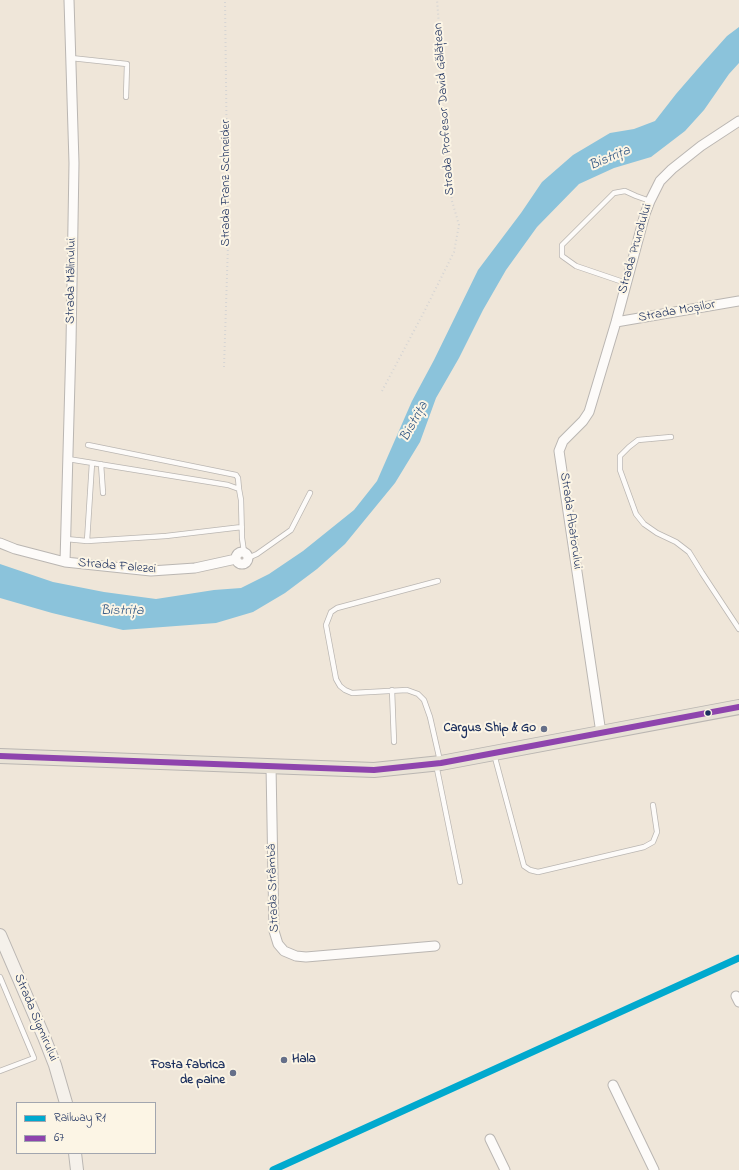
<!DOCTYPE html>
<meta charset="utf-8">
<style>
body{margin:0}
#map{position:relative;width:739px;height:1170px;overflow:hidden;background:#efe6d9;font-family:"Indie Flower",sans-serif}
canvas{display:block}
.legend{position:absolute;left:16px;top:1102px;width:140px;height:52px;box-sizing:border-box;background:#fcf5e5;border:1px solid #a2a6af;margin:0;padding:5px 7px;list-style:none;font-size:12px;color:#1b2f5e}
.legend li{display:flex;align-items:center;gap:8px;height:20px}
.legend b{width:20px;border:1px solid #a2a6af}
</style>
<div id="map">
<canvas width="739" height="1170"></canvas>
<ul class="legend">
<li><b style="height:5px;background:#00a9ce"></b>Railway R1</li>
<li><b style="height:5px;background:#8e44ad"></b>67</li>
</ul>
</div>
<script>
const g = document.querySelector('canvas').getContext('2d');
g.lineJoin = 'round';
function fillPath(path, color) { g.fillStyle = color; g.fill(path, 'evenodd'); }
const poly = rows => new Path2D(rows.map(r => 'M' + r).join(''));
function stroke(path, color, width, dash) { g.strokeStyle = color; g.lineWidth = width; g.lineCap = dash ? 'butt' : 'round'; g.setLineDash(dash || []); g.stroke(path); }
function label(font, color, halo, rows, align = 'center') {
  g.font = font + ' "Indie Flower",sans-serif'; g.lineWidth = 4; g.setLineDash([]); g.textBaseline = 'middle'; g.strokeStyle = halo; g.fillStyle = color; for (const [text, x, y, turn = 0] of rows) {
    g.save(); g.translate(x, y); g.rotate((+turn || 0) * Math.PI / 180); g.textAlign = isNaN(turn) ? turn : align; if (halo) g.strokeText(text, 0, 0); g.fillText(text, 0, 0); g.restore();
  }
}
fillPath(poly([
 [739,27,739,63,729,74,704,110,685,131,651,157,614,168,579,184,537,227,506,270,483,310,459,358,436,398,420,442,395,483,345,544,317,569,285,593,253,612,216,623,123,630,52,613,0,598,0,564,53,582,104,592,156,599,214,590,241,588,269,574,303,551,354,510,377,481,412,401,434,360,478,270,521,213,542,182,573,155,610,133,634,129,655,121,676,94,702,64,727,36]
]), '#8bc3db');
const lane = poly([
 [71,58,127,64,126,97],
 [626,283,576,266,562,256,562,245,614,193,625,191,636,196,650,201],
 [671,437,638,440,629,447,620,456,620,470,636,514,644,524,657,533,676,542,689,552,702,573,739,629],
 [88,445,236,475,238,478,239,489],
 [68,459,228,485,239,489,241,500,242,538,244,552],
 [101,464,103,493],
 [66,539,87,541,166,536,242,527],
 [87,541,92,463],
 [248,558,257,554,291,530,310,493],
 [438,581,337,608,331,612,326,625,336,679,340,686,345,690,352,693,407,690,418,694,424,700,430,717,440,761],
 [392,690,394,742],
 [494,754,524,866,530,870,538,872,644,847,653,842,657,832,653,805],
 [436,764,460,882],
 [0,977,34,1058,0,1071]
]);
const street = poly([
 [616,322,739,301],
 [0,543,15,549,65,562,151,571,195,568,236,559],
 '236 558a6 6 0 1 1 12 0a6 6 0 1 1-12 0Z',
 [65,562,71,343,74,163,69,0],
 [601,733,559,451,563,441,583,421,589,412,616,322,645,214,650,201,660,181,672,169,701,146,739,121],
 [271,766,274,931,278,944,284,951,296,956,306,957,435,946],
 [736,996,739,1002],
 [613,1085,654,1170],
 [490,1139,505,1170]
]);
const secondary = poly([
 [0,935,44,1037,55,1065,66,1103],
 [75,1153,77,1170]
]);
const primary = poly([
 [0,756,374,770,441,763,739,707]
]);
stroke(lane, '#bab6b2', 6);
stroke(street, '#bab6b2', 11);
stroke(secondary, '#bab6b2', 14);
stroke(primary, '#bab6b2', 16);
stroke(poly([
 [224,367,228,245,225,0],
 [382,391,425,310,454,252,459,225,452,201,444,136,440,38,437,0]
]), '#d6d5d4', 2, [1, 3]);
stroke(lane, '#fdfbf9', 4.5);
stroke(street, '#fdfbf9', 9);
stroke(secondary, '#f5f1eb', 12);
stroke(primary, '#e8e2d6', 14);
stroke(poly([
 [0,756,374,770,441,763,739,707]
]), '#8e44ad', 6);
stroke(poly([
 [273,1170,739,958]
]), '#00a9ce', 7);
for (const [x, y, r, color] of [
 [708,713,3.5,"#1b2f5e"],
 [544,729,4,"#656f89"],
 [284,1060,4,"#656f89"],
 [233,1073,4,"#656f89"]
]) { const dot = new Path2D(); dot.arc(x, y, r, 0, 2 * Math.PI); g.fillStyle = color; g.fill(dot); stroke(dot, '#fcf5e5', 1.5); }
label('13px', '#1b2f5e', '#fcf5e5', [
 ["Strada Profesor David Gălățean",445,109,-94],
 ["Strada Franz Schneider",227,183,-90],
 ["Strada Prundului",636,249,-74],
 ["Strada Mălinului",72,281,-89],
 ["Strada Moșilor",677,312,-10],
 ["Strada Abatorului",570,521,82],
 ["Strada Falezei",117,567,5],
 ["Strada Strâmbă",274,888,-92],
 ["Strada Sigmirului",35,1018,67]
]);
label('bold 13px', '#1b2f5e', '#fcf5e5', [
 ["Cargus Ship & Go",536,729],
 ["Hala",292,1060,"left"],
 ["Fosta fabrica",225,1066],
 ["de paine",225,1081]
], 'right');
label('italic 14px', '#305784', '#fcf5e5', [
 ["Bistrița",610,159,-23],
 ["Bistrița",415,422,-61],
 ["Bistrița",122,612]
]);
</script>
